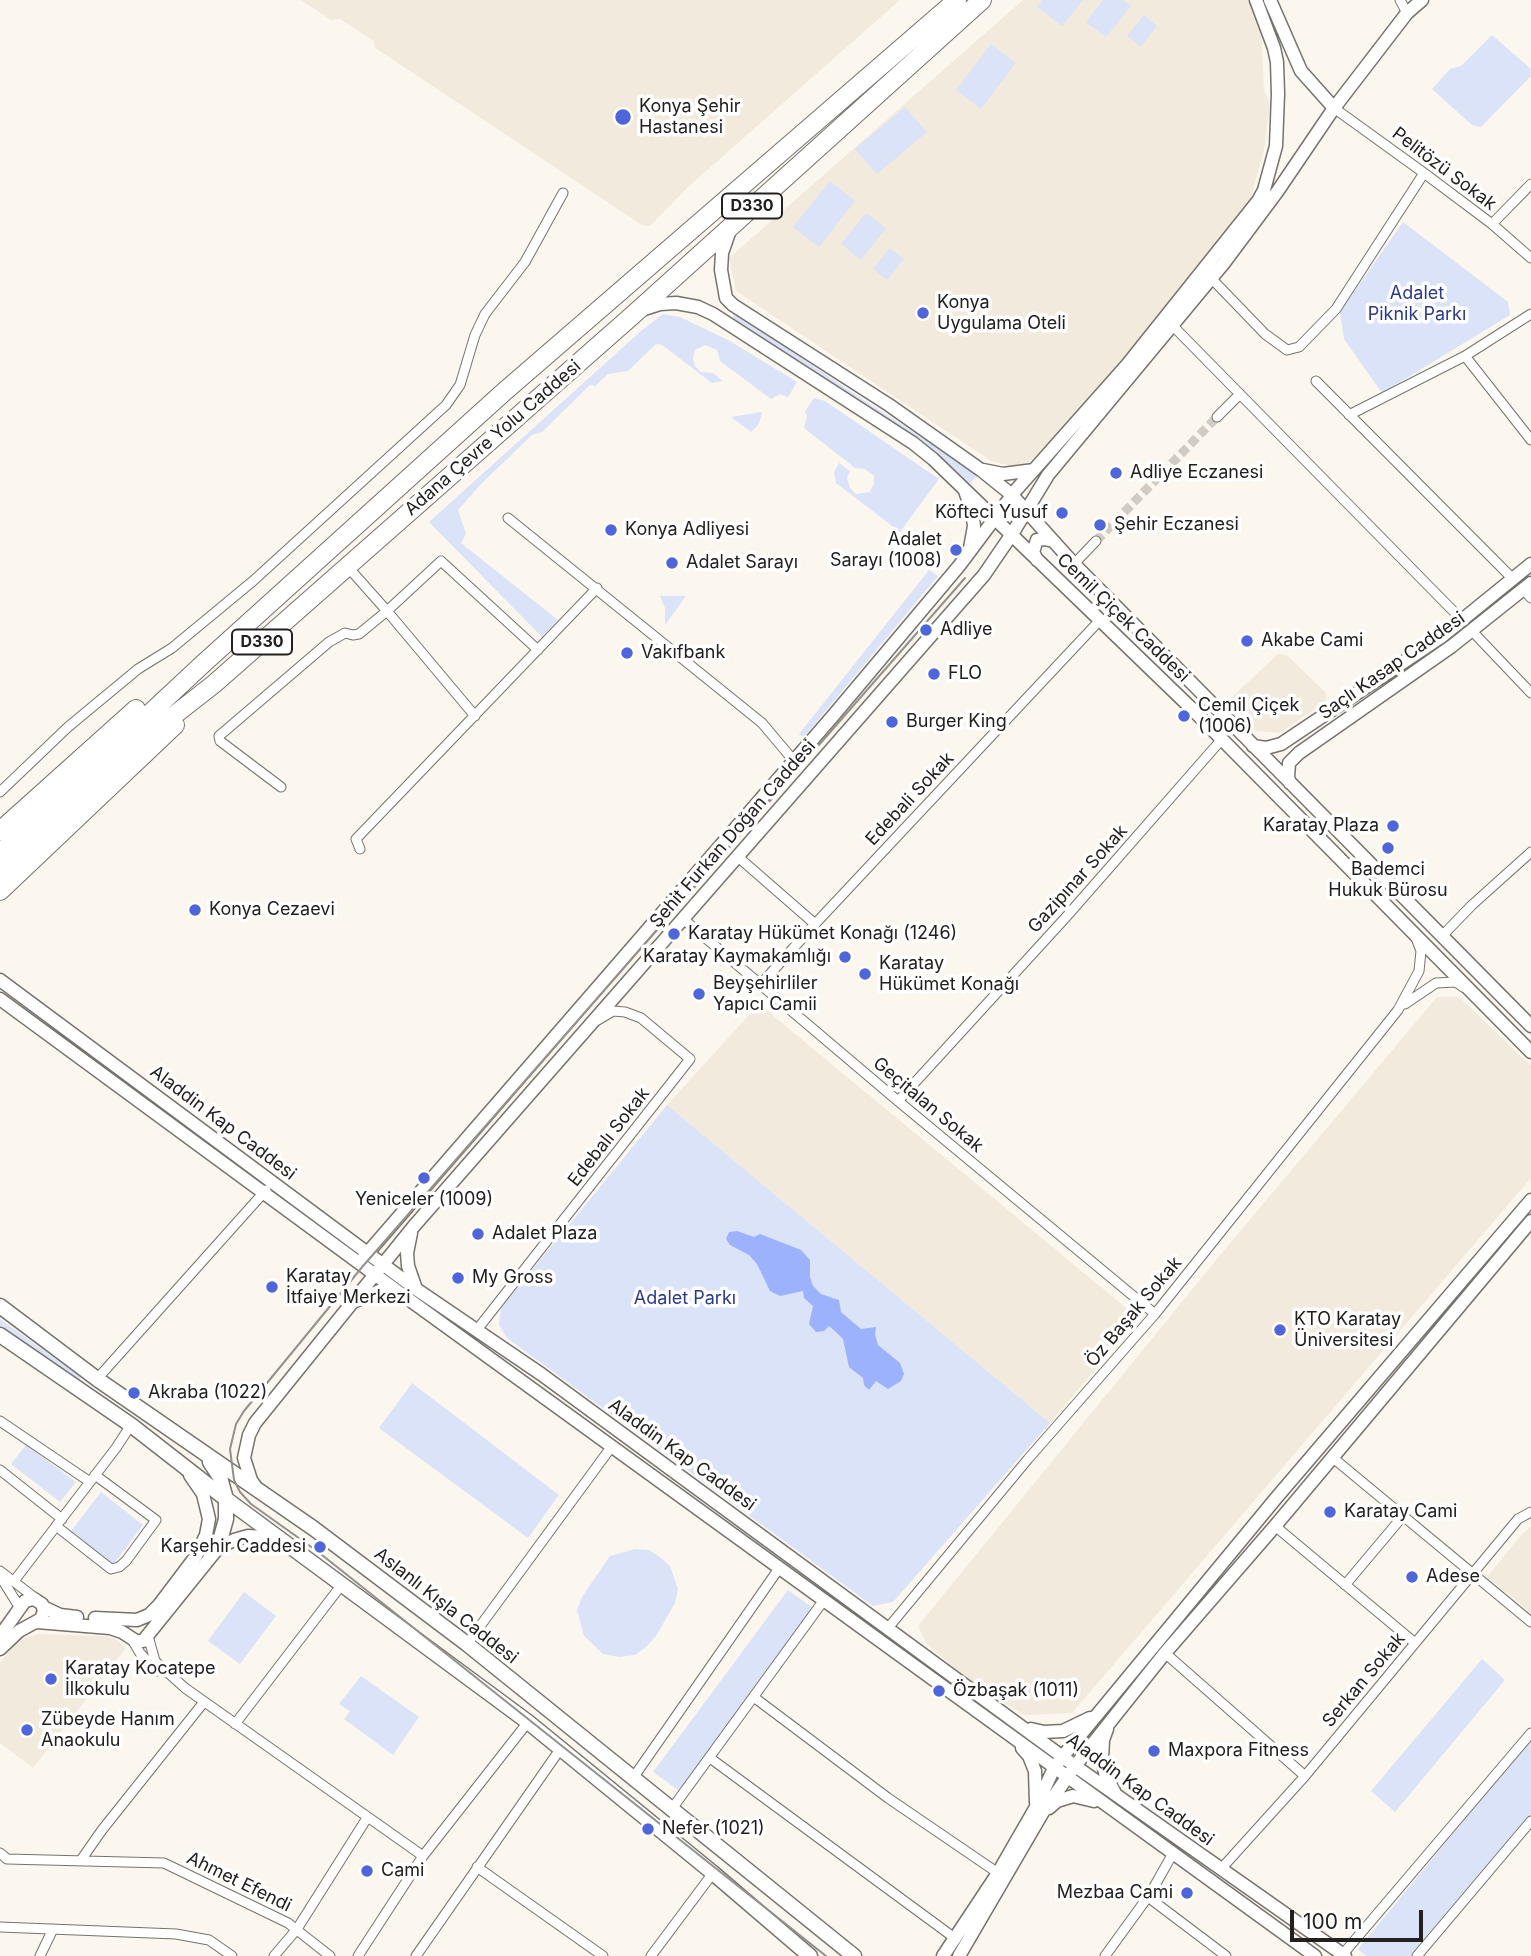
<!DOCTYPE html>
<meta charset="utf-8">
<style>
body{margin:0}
#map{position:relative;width:1531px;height:1956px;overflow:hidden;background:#fbf7ef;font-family:Inter,sans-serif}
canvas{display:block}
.scale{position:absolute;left:1290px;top:1910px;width:133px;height:32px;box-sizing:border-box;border:4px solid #23211f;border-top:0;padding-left:9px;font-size:21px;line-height:24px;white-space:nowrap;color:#23211f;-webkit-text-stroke:5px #fff;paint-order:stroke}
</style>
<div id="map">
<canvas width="1531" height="1956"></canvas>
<div class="scale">100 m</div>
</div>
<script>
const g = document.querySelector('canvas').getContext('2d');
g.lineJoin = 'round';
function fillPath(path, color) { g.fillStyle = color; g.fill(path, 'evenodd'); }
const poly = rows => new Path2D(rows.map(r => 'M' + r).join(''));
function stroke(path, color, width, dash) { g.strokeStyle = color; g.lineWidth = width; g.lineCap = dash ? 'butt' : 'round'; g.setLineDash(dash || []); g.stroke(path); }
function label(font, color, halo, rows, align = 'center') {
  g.font = font + ' Inter,sans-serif'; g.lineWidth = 7; g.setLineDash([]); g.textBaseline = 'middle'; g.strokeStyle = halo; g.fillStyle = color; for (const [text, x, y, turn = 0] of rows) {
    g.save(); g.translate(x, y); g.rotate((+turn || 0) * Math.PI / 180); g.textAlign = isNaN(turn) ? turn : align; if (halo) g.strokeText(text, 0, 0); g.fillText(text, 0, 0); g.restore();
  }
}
fillPath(poly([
 [301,0,900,0,688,187,650,226,642,225,375,48,374,41,340,19,331,20],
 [1023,0,1250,0,1261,27,1264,91,1270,103,1264,150,1250,201,1097,396,1029,462,1011,466,991,461,736,291,729,258],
 [1278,654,1287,655,1326,693,1326,702,1279,733,1256,731,1231,706,1232,697],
 [1437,997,1459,997,1531,1066,1531,1178,1072,1713,1024,1715,975,1686,926,1643,918,1626,1216,1260],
 [759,1004,1136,1316,1136,1321,1050,1423,667,1105],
 [1531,1527,1531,1613,1487,1577,1522,1534],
 [39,1634,103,1636,116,1639,126,1648,33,1768,0,1743,0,1663,14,1645,27,1637]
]), '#f2eadc');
fillPath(poly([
 [1042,0,1083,0,1062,26,1037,7],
 [1103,0,1123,0,1131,6,1106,37,1086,22],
 [1144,15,1157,26,1141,47,1127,36],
 [1492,35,1531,69,1531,76,1481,127,1472,125,1432,89,1450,69,1461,66],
 [991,44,1016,63,981,109,956,90],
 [905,107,927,132,877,174,855,149],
 [830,181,855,201,819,247,793,227],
 [866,213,886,228,861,260,841,244],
 [1403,222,1508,302,1510,315,1382,393,1344,339,1340,312],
 [890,248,904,259,887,280,873,269],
 [735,313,862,399,979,474,969,484,957,471,930,450,732,319],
 [663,314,680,317,730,341,797,382,788,397,780,394,771,399,720,361,717,350,705,345,695,350,693,358,695,366,701,372,713,373,723,381,712,383,662,345,656,344,628,371,608,374,595,386,590,385,542,432,532,435,482,483,458,510,466,534,461,543,558,620,542,637,429,522,641,331],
 [814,398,825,401,939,479,900,532,836,483,834,472,839,463,850,471,847,478,850,488,856,494,870,492,874,483,874,476,865,469,855,468,804,428,807,416,805,411],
 [762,412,759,424,751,432,731,417],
 [929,570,938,576,803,738,799,734],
 [660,596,686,596,665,625,665,608],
 [667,1105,1050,1423,893,1602,873,1606,507,1338,499,1325,501,1308],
 [0,1319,81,1377,78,1381,0,1328],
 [412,1383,559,1495,528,1538,379,1428],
 [26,1445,76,1482,60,1502,11,1464],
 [101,1492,143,1525,113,1565,71,1531],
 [635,1549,649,1550,660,1557,670,1566,678,1589,675,1603,656,1636,646,1647,635,1655,619,1657,603,1654,584,1636,577,1610,582,1597,610,1556],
 [788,1590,816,1610,681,1792,653,1772],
 [244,1592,276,1616,240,1664,208,1641],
 [1482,1659,1505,1680,1395,1812,1371,1791],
 [361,1676,419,1717,393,1755,344,1719,350,1711,339,1704],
 [1531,1739,1531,1815,1487,1869,1412,1956,1366,1956,1358,1949]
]), '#dbe3f9');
fillPath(poly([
 [737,1231,754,1237,760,1234,801,1250,810,1260,810,1277,813,1286,821,1294,839,1300,841,1312,861,1329,876,1327,875,1334,878,1345,900,1363,904,1374,901,1381,888,1389,876,1381,869,1390,864,1385,863,1378,849,1367,843,1339,836,1332,829,1326,824,1331,816,1332,809,1324,813,1306,804,1298,803,1291,780,1296,770,1291,757,1264,749,1255,730,1245,726,1239,729,1232]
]), '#9cb2fc');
stroke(poly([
 [1096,541,1217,417]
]), '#d0ccc5', 9, [9, 4.5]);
const street = poly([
 [1400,0,1407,13],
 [1334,108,1424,173,1492,224,1531,258],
 [1492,224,1531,184],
 [1211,278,1265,334,1287,350,1299,347,1336,309,1424,173],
 [1173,326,1463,621],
 [1465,356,1531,440],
 [1316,381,1513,579],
 [1349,415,1465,356,1531,314],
 [1217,417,1240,394],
 [508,518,762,723,794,761],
 [1074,564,1096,541],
 [1524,590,1531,598],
 [1472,631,1531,693],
 [475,716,387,611,441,561,538,650],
 [281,787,220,741,219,736,329,642,345,633,353,635,359,634,387,611,347,566],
 [0,792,68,727,138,669,172,648,253,581,446,405,460,385,475,335,485,314,525,262,563,193],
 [360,849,356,839,597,588],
 [737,856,815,924,1100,620],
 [682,918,898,1101,1155,1314],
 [1442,936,1472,905,1531,852],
 [761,984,815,924],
 [1405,1004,1436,983,1456,982,1463,987],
 [898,1101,1067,916,1222,739],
 [476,1331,690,1059,641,1018,625,1012,613,1011,598,1020],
 [97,1379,266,1190],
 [0,1421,90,1482],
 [1332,1457,1531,1622],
 [0,1470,62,1519],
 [56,1526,111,1569,119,1567,126,1561,156,1520,95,1475],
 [1275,1526,1415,1643],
 [0,1571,38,1600],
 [0,1576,20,1608],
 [14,1581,116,1448,131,1425],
 [1345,1585,1403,1516],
 [888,1628,1028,1459,1155,1314,1398,1010,1419,971,1421,951,1416,938],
 [148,1636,155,1661,185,1688,423,1856],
 [131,1638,140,1653,157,1671],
 [467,1644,612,1446],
 [1165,1653,1305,1776],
 [755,1698,888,1798,998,1873],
 [235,1724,343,1583],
 [710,1758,956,1939],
 [633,1778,780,1567],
 [671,1810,824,1600],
 [0,1853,7,1859,164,1863,288,1923,330,1956],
 [81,1860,102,1830,204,1702],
 [477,1867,603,1956],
 [1221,1869,1305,1776,1518,1519,1531,1512],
 [1148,1897,1226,1956],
 [0,1927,176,1934,209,1940,232,1956],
 [1343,1954,1531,1733],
 [40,1956,53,1929],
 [274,1956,297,1929,367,1818],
 [358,1956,423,1856,528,1722],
 [416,1956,561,1748],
 [651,1956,713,1873],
 [1105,1956,1150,1894,1172,1855],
 [1417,1956,1531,1821]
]);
const secondary = poly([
 [1270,0,1301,71,1334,108],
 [730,230,722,253,721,270,726,298,733,305,889,405,981,470,1012,495,1074,564,1531,1026],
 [644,309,660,304,676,303,698,307,713,314,913,443,933,459,1190,707,1531,1052],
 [983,470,1003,474,1034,470],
 [965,491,972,511,974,526,970,548],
 [1037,560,1033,552,1037,540,1045,539,1053,541],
 [1253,746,1266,748,1281,744,1441,637,1531,564],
 [1290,783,1288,777,1289,763,1299,753,1452,646,1531,583],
 [0,980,416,1289,541,1374,1075,1766,1345,1956],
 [0,999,400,1293,1315,1956],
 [411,1233,407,1253,408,1266,416,1289],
 [364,1257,832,717,959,566,1016,490,1127,365,1258,201,1264,190,1276,146,1278,94,1277,62,1274,48,1256,0],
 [355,1301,382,1290,397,1292],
 [257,1489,251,1480,244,1458,249,1435,255,1423,414,1226,984,575,1012,534,1048,475,1224,263,1277,192,1334,108,1407,13,1422,0],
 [43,1607,60,1615,77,1617],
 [95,1618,137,1620,149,1615,159,1605,196,1556,206,1535,209,1519,203,1494,190,1475],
 [37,1622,110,1628,122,1632,136,1641,143,1641,218,1548,234,1540,248,1536,264,1537,280,1542],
 [0,1636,25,1601,34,1599,42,1604,44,1611,41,1619,19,1631,0,1649],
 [1031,1729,1044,1732,1063,1731,1090,1718],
 [1107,1729,1103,1740,1102,1759,1106,1777,1114,1791],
 [1022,1748,1029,1756,1035,1771,1036,1803],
 [1049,1808,1057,1801,1073,1796,1094,1801],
 [943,1956,998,1873,1036,1807,1054,1768,1063,1756,1277,1497,1531,1200],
 [959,1956,1043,1812,1075,1766,1165,1653,1275,1526,1531,1221]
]);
const primary = poly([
 [0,1306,97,1379,313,1528,467,1644,854,1956],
 [0,1335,131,1425,226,1499,528,1722,713,1873,810,1956],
 [210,1462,220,1477,226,1499,226,1519,218,1548]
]);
const highway = poly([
 [0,831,136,709],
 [0,853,205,662,505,391,957,0],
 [0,871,131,749,214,684,634,314,982,0],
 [0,891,175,725]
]);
stroke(street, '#76736d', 11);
stroke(secondary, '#76736d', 15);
stroke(primary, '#76736d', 17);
stroke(highway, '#76736d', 20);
stroke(street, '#fff', 9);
stroke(secondary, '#fff', 12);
stroke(primary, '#fff', 14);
stroke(highway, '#fff', 18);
stroke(poly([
 [826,1956,317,1551,251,1504,240,1492,234,1480,230,1449,236,1424,244,1411,363,1266,965,578]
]), '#94918c', 2);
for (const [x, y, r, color] of [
 [623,117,9,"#4f66db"],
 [923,313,7,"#4f66db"],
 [1116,473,7,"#4f66db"],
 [1062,513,7,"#4f66db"],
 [1100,525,7,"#4f66db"],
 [611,530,7,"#4f66db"],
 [956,550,7,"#4f66db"],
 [672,563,7,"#4f66db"],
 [926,630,7,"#4f66db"],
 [1247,641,7,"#4f66db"],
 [627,653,7,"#4f66db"],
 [934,674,7,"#4f66db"],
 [1184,716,7,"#4f66db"],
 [892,722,7,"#4f66db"],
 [1393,826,7,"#4f66db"],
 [1388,848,7,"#4f66db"],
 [195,910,7,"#4f66db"],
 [674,934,7,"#4f66db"],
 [845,957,7,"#4f66db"],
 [865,974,7,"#4f66db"],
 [699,994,7,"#4f66db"],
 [424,1178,7,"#4f66db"],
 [478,1234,7,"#4f66db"],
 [458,1278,7,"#4f66db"],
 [272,1287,7,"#4f66db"],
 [1280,1330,7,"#4f66db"],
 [134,1393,7,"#4f66db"],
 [1330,1512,7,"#4f66db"],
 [320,1547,7,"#4f66db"],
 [1412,1577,7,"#4f66db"],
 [51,1679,7,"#4f66db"],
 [939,1691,7,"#4f66db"],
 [27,1730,7,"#4f66db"],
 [1154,1751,7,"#4f66db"],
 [648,1829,7,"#4f66db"],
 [367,1871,7,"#4f66db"],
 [1187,1893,7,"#4f66db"]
]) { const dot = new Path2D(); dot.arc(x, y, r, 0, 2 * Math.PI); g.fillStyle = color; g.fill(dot); stroke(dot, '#fff', 2.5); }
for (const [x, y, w] of [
 [752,206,60],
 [262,642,60]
]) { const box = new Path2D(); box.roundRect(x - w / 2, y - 12.5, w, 25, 5); g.fillStyle = '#fff'; g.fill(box); stroke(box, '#23211f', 2); }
label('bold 16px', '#23211f', null, [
 ["D330",752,206],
 ["D330",262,642]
]);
label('18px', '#23211f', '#fff', [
 ["Konya Şehir",639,107],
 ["Hastanesi",639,128],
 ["Konya",937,303],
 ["Uygulama Oteli",937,324],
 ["Adliye Eczanesi",1130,473],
 ["Köfteci Yusuf",1048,513,"right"],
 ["Şehir Eczanesi",1114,525],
 ["Konya Adliyesi",625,530],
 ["Adalet",942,540,"right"],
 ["Sarayı (1008)",942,561,"right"],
 ["Adalet Sarayı",686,563],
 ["Adliye",940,630],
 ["Akabe Cami",1261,641],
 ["Vakıfbank",641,653],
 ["FLO",948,674],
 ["Cemil Çiçek",1198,706],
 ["(1006)",1198,727],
 ["Burger King",906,722],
 ["Karatay Plaza",1379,826,"right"],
 ["Bademci",1388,870,"center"],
 ["Hukuk Bürosu",1388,891,"center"],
 ["Konya Cezaevi",209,910],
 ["Karatay Hükümet Konağı (1246)",688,934],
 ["Karatay Kaymakamlığı",831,957,"right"],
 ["Karatay",879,964],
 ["Hükümet Konağı",879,985],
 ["Beyşehirliler",713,984],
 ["Yapıcı Camii",713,1005],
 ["Yeniceler (1009)",424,1200,"center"],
 ["Adalet Plaza",492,1234],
 ["Karatay",286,1277],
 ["İtfaiye Merkezi",286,1298],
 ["My Gross",472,1278],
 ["KTO Karatay",1294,1320],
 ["Üniversitesi",1294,1341],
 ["Akraba (1022)",148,1393],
 ["Karatay Cami",1344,1512],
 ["Karşehir Caddesi",306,1547,"right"],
 ["Adese",1426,1577],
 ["Karatay Kocatepe",65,1669],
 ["İlkokulu",65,1690],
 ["Özbaşak (1011)",953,1691],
 ["Zübeyde Hanım",41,1720],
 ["Anaokulu",41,1741],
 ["Maxpora Fitness",1168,1751],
 ["Nefer (1021)",662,1829],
 ["Cami",381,1871],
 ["Mezbaa Cami",1173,1893,"right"]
], 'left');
label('18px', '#23211f', '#fff', [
 ["Pelitözü Sokak",1444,169,37],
 ["Adana Çevre Yolu Caddesi",493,438,-41],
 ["Cemil Çiçek Caddesi",1123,618,44],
 ["Saçlı Kasap Caddesi",1392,666,-35],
 ["Edebali Sokak",910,799,-47],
 ["Şehit Furkan Doğan Caddesi",733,834,-49],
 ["Gazipınar Sokak",1078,879,-48],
 ["Geçitalan Sokak",928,1105,40],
 ["Aladdin Kap Caddesi",223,1123,37],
 ["Edebalı Sokak",609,1137,-52],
 ["Öz Başak Sokak",1134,1312,-50],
 ["Aladdin Kap Caddesi",682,1455,36],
 ["Aslanlı Kışla Caddesi",446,1606,38],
 ["Serkan Sokak",1364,1680,-50],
 ["Aladdin Kap Caddesi",1140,1790,36],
 ["Ahmet Efendi",239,1882,26]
]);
label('18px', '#2b398d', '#fff', [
 ["Adalet",1417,294],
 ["Piknik Parkı",1417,315],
 ["Adalet Parkı",685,1299]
]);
</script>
